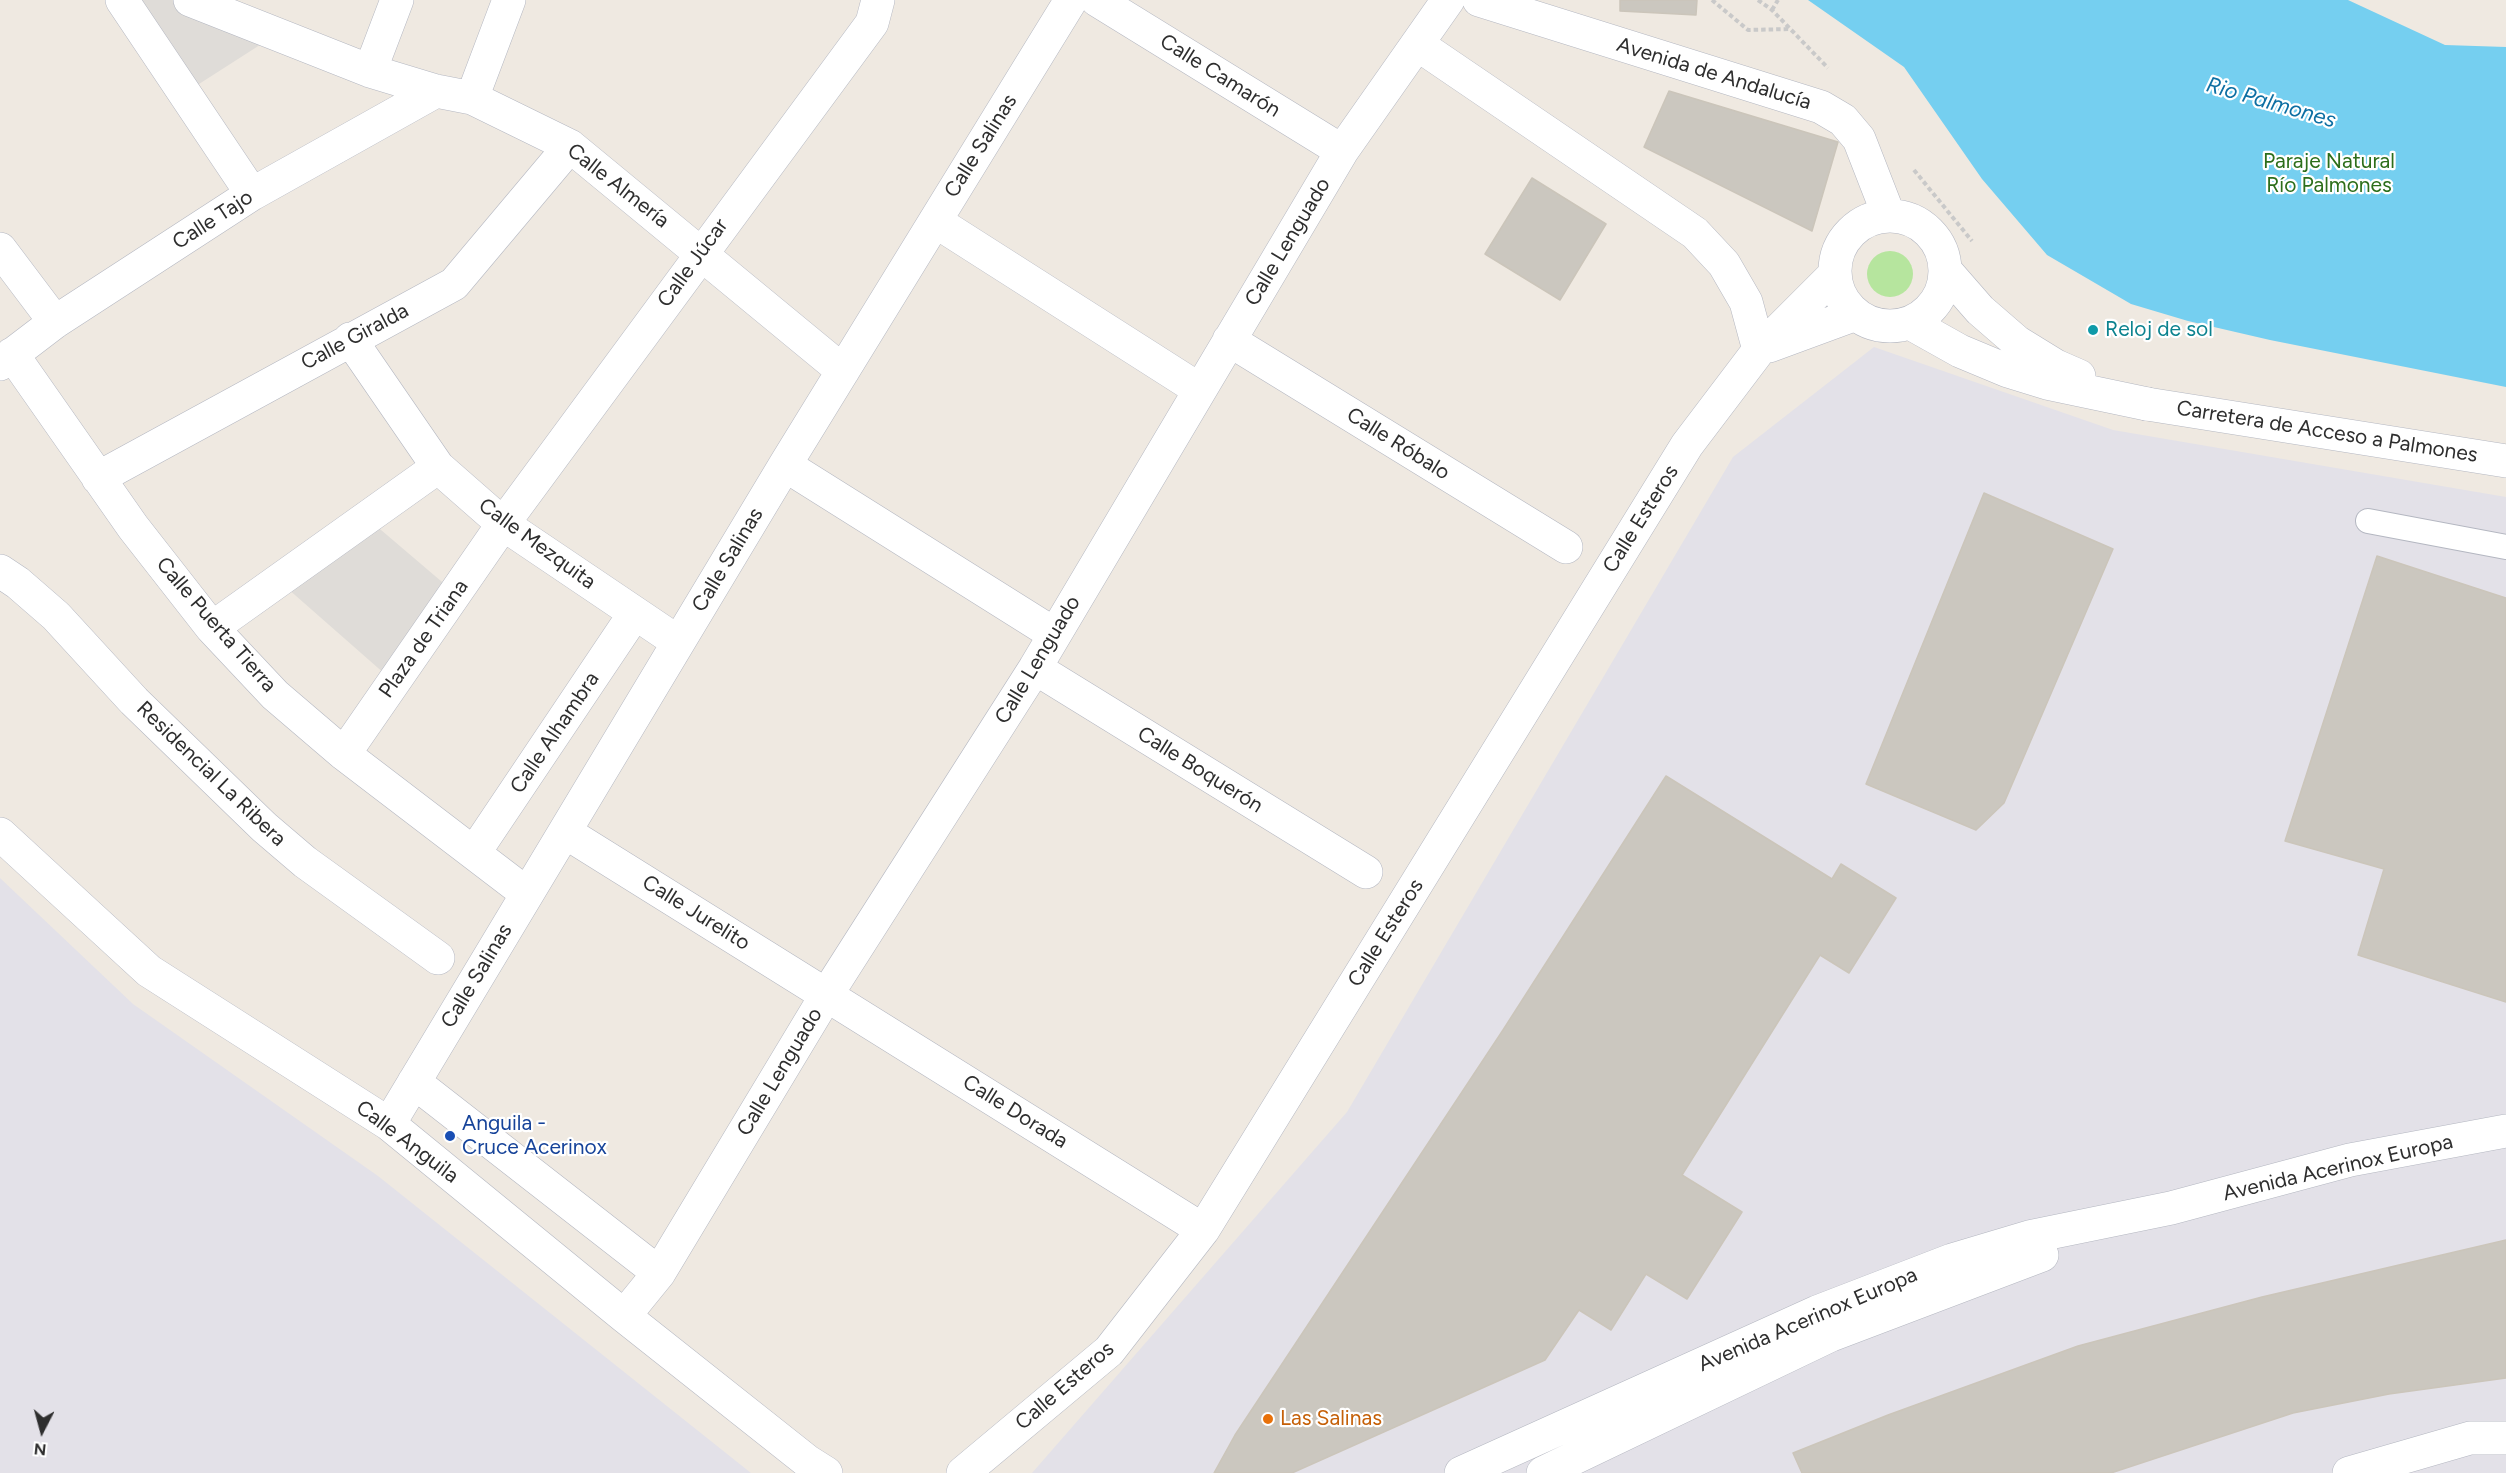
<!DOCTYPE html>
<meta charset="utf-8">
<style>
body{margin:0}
#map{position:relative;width:2506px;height:1473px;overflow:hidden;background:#efe9e1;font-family:Figtree,sans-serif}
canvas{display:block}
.north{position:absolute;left:12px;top:1401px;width:60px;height:60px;-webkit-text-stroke:4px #fff;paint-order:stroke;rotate:186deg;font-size:16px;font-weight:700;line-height:24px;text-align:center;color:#2e2e2e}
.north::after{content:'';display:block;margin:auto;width:21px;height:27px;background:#2e2e2e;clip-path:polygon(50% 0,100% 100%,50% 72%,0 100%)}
</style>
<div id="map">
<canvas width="2506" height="1473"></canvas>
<div class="north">N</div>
</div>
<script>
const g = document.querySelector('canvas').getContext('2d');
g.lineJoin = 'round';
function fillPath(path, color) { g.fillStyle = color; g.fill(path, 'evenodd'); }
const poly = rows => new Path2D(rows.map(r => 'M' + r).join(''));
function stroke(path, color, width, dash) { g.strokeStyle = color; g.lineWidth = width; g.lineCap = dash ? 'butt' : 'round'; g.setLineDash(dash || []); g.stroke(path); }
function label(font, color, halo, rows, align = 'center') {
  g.font = font + ' Figtree,sans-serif'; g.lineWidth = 4.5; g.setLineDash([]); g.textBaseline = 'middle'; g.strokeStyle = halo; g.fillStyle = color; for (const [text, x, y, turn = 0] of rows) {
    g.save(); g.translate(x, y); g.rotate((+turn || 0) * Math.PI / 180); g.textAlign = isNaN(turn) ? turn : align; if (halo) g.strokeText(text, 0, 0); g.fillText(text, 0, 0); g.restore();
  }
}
fillPath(poly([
 [1874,347,2113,430,2506,497,2506,1473,1032,1473,1347,1112,1733,457],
 [0,878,133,1004,378,1176,751,1473,0,1473]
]), '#e3e1e8');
fillPath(poly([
 '1867 274a23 23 0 1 1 46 0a23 23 0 1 1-46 0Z'
]), '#b6e59e');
fillPath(poly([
 [122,0,190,0,277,34,185,93],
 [367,518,455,593,394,682,279,581]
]), '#dfdcd8');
fillPath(poly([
 [1808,0,2348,0,2445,45,2506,47,2506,387,2270,340,2188,321,2131,304,2047,255,1982,179,1904,67]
]), '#75cff0');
const building = poly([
 [1620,0,1697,0,1696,15,1620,11,1620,0],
 [1669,91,1838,142,1812,231,1644,147,1669,91],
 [1532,178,1606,224,1560,300,1485,254,1532,178],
 [1984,493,2113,549,2004,803,1976,830,1866,784,1984,493],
 [2377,556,2506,598,2506,1002,2358,955,2384,869,2285,841,2377,556],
 [1666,776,1832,879,1841,864,1896,898,1849,973,1820,955,1682,1175,1742,1212,1687,1299,1646,1274,1611,1330,1579,1310,1545,1360,1292,1473,1214,1473,1235,1435,1503,1030,1666,776],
 [2506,1240,2506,1378,2389,1394,2293,1413,2111,1473,1802,1473,1793,1453,1888,1415,2078,1346,2262,1297,2506,1240]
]);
fillPath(building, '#cbc7bf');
stroke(building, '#cbc5ba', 1.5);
const lane = poly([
 [2368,521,2506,547]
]);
const street = poly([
 [122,0,252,194],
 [190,0,370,71,436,91,472,98,570,146,843,371],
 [1097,0,1342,151],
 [1479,0,1821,107,1843,120,1859,139,1889,216],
 [1417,44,1695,233,1724,264,1746,302,1759,350],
 [370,71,397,0],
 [472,98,509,0],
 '1835 271a55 55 0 1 1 110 0a55 55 0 1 1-110 0Z',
 [935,221,1200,390],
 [0,249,55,322],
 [1946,271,1980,310,2017,342,2056,366,2079,376],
 [1910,323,1960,351,2008,371,2047,383,2147,404],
 [350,339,438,467,503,524,678,642],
 [1229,340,1566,547],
 [1769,346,1856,314],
 [12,354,133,527,212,628,275,695,344,754,526,893],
 [0,364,55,322,252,194,436,91],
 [785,465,1054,634],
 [98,478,454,284,570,146],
 [0,571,18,583,56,616,134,701,264,827,305,862,438,958],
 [212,628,438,467],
 [1035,668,1366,872],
 [344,754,503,524,872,23,878,0],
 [565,832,1203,1230],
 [0,834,149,971,389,1124,624,1316,807,1461,826,1473],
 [474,853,635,613],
 [414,1082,659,1273],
 [389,1124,785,465,1071,0],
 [624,1316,659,1273,827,994,1035,668,1342,151,1448,0],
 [963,1473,1109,1351,1203,1230,1687,445,1759,350,1834,275],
 [2349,1473,2470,1438,2506,1438]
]);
const secondary = poly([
 [2147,404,2506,461],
 [1461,1473,1817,1312,1952,1260,2029,1237,2171,1208,2350,1160,2506,1131],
 [1543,1473,1831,1335,2042,1255]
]);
stroke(lane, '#b4b7c1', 26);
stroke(street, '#b4b7c1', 34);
stroke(secondary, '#b4b7c1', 34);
stroke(poly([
 [1712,0,1748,30,1789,29],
 [1758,0,1772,10,1828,68],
 [1772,10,1778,0],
 [1914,170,1972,241]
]), '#c9c9c9', 4, [4.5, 3]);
stroke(lane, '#fff', 24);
stroke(street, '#fff', 33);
stroke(secondary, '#fff', 33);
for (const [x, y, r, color] of [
 [2093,330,6,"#0f9aa8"],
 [450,1136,6,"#1a4fb4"],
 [1268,1419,6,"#e8710a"]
]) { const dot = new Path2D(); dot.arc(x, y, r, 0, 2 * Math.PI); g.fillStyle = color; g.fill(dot); stroke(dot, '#fff', 2); }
label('21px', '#2e2e2e', '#fff', [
 ["Avenida de Andalucía",1714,74,17],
 ["Calle Camarón",1220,76,32],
 ["Calle Salinas",981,146,-58],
 ["Calle Almería",618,186,38],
 ["Calle Tajo",213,220,-33],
 ["Calle Lenguado",1288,242,-59],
 ["Calle Júcar",693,263,-54],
 ["Calle Giralda",355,337,-28],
 ["Carretera de Acceso a Palmones",2327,432,9],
 ["Calle Róbalo",1398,444,32],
 ["Calle Esteros",1641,519,-58],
 ["Calle Mezquita",537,544,36],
 ["Calle Salinas",728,560,-59],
 ["Calle Puerta Tierra",216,625,49],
 ["Plaza de Triana",424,639,-55],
 ["Calle Lenguado",1038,660,-59],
 ["Calle Alhambra",555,733,-56],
 ["Calle Boquerón",1200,770,32],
 ["Residencial La Ribera",211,774,44],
 ["Calle Jurelito",696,913,32],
 ["Calle Esteros",1386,933,-58],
 ["Calle Salinas",477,976,-59],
 ["Calle Lenguado",780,1072,-59],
 ["Calle Dorada",1015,1112,32],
 ["Calle Anguila",407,1142,37],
 ["Avenida Acerinox Europa",2338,1168,-13],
 ["Avenida Acerinox Europa",1808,1320,-23],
 ["Calle Esteros",1065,1386,-41]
]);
label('21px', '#2c6e1b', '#fff', [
 ["Paraje Natural",2329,162],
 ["Río Palmones",2329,186]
]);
label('21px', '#0d838f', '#fff', [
 ["Reloj de sol",2105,330]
], 'left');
label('21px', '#164399', '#fff', [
 ["Anguila -",462,1124],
 ["Cruce Acerinox",462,1148]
], 'left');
label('21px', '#c56008', '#fff', [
 ["Las Salinas",1280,1419]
], 'left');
label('italic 22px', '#0d6fa3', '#fff', [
 ["Rio Palmones",2271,103,16]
]);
</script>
